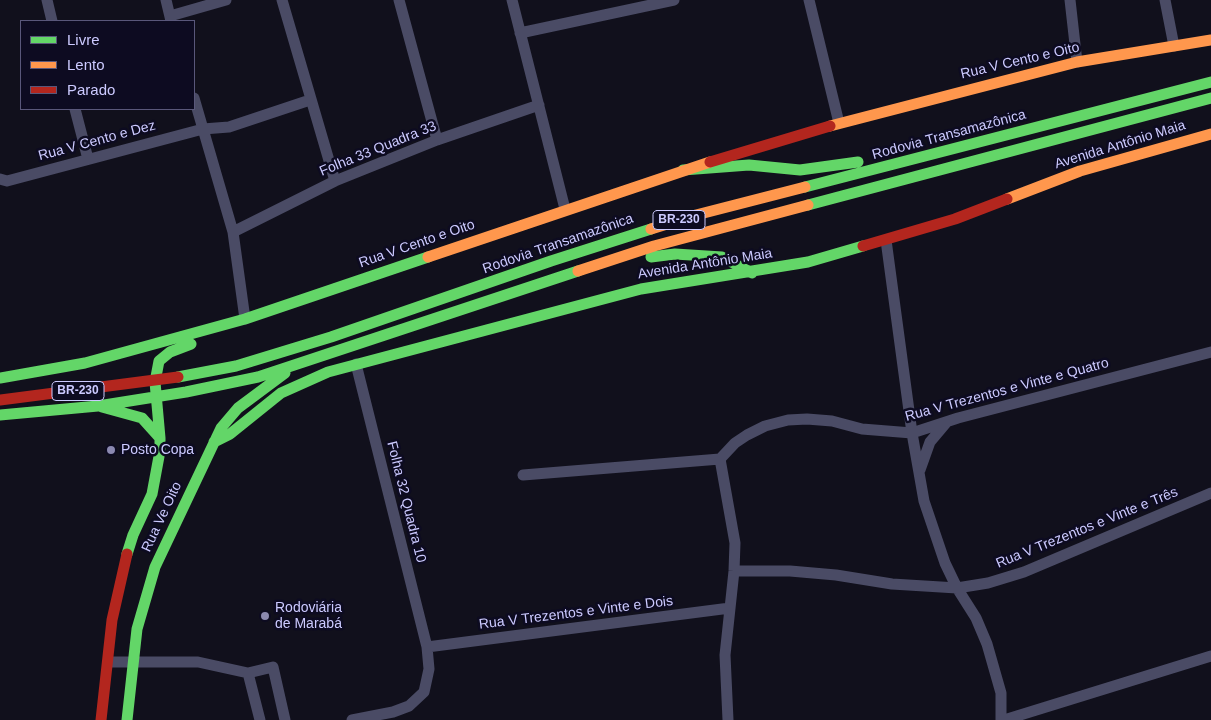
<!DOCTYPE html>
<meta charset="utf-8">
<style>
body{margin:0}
#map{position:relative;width:1211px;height:720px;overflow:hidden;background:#11101c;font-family:Helvetica,sans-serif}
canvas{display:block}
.legend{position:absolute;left:20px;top:20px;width:175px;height:90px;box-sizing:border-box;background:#0d0b21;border:1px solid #59577a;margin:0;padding:6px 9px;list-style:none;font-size:15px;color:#cccaff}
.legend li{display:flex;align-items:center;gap:10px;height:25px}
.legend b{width:25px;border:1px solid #59577a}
</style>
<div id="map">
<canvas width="1211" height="720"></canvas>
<ul class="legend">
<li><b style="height:6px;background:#63d668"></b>Livre</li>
<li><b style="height:6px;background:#ff974d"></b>Lento</li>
<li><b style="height:6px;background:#b3261e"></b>Parado</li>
</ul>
</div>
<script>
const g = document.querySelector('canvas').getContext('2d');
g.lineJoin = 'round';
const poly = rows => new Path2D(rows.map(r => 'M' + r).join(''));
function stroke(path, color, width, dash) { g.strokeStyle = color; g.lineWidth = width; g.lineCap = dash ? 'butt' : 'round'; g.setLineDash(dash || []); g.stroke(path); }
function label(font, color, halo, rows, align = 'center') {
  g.font = font + ' Helvetica,sans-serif'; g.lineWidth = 5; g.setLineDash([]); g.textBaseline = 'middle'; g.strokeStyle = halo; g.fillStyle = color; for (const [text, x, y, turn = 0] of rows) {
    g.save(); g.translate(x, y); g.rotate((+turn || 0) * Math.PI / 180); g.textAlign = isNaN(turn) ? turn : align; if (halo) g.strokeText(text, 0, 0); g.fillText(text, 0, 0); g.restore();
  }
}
stroke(poly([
 [47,0,52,21],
 [166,0,171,21],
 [282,0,335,181],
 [399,0,437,140],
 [512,0,565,209],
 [809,0,839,123],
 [1070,0,1077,62],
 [1165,0,1174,46],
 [170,16,226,0],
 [520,33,674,0],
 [194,98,233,232,245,319],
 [75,109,88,159],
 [0,179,7,181,203,129,229,127,310,100],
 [233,232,335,181,437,140,539,105],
 [886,240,912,433,924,501,945,563,957,588,976,618,987,644,1001,693,1001,720],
 [720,459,735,543,734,571,725,655,728,720],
 [920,470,930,442,946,423],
 [523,475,720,459,735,443,747,435,765,426,788,420,807,419,832,421,862,429,912,433,958,418,1211,352],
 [734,571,790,571,836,575,892,584,957,588,988,583,1024,572,1211,493],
 [427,647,730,608],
 [109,662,198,662,248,673,273,667,285,720],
 [248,673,260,720],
 [352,720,393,712,409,706,424,692,429,669,427,647,356,364],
 [1004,720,1211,656]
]), '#4a4b65', 11);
stroke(poly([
 [683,170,749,165,800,170,858,162],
 [805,187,1211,82],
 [808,205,1211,98],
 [651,257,675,254,722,257,752,273],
 [178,377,236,366,331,337,551,261,651,229],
 [0,378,85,363,245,319,428,257],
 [102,407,142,418,160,438,160,451,152,494,133,535,127,554],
 [0,415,98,406,186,392,258,377,578,271],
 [160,438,155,382,159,361,170,352,191,344],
 [214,442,230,434,281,393,328,372,641,289,808,262,863,246],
 [127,720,137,629,155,567,221,428,238,408,285,373]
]), '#63d668', 11);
stroke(poly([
 [830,126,1077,62,1211,40],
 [1007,199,1080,171,1211,134],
 [651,229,696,215,805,187],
 [428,257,710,162],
 [578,271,654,246,808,205]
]), '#ff974d', 11);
stroke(poly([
 [710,162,830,126],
 [863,246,955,219,1007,199],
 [0,400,178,377],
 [101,720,112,620,127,554]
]), '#b3261e', 11);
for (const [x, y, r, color] of [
 [111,450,5,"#8b89b0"],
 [265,616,5,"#8b89b0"]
]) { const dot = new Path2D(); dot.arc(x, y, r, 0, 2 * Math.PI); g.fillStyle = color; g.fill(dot); stroke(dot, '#0d0b21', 2); }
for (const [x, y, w] of [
 [679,220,52],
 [78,391,52]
]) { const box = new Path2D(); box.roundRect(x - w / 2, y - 9.5, w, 19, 4); g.fillStyle = '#0d0b21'; g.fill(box); stroke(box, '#cccaff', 1); }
label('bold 12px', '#cccaff', null, [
 ["BR-230",679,220],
 ["BR-230",78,391]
]);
label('14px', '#cccaff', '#0d0b21', [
 ["Rua V Cento e Oito",1020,61,-13],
 ["Rodovia Transamazônica",949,135,-15],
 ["Rua V Cento e Dez",97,141,-15],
 ["Avenida Antônio Maia",1120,145,-17],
 ["Folha 33 Quadra 33",378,149,-22],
 ["Rua V Cento e Oito",417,244,-19],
 ["Rodovia Transamazônica",558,244,-19],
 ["Avenida Antônio Maia",705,264,-9],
 ["Rua V Trezentos e Vinte e Quatro",1007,390,-15],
 ["Folha 32 Quadra 10",406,502,76],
 ["Rua Ve Oito",162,517,-65],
 ["Rua V Trezentos e Vinte e Três",1087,528,-22],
 ["Rua V Trezentos e Vinte e Dois",576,613,-7]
]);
label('14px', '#cccaff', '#0d0b21', [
 ["Posto Copa",121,450],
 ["Rodoviária",275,608],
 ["de Marabá",275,624]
], 'left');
</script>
